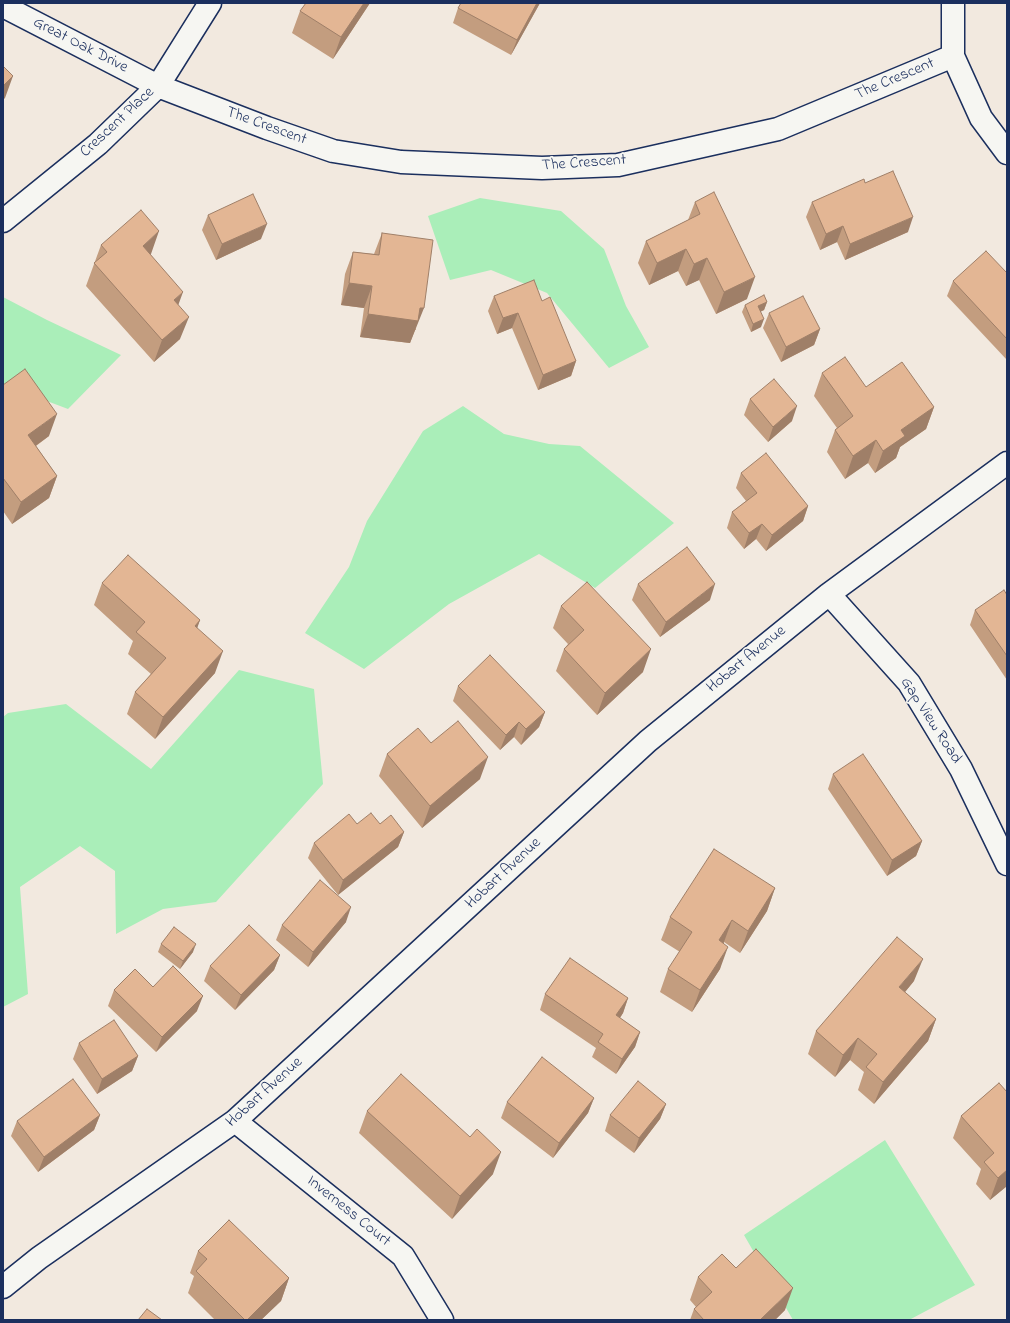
<!DOCTYPE html>
<style>
body{margin:0}
#map{position:relative;width:1010px;height:1323px;overflow:hidden;background:#f2e9df;font-family:"Indie Flower",sans-serif}
canvas{display:block}
.frame{position:absolute;inset:0;border:4px solid #1b2f5e;pointer-events:none}
</style>
<div id="map">
<canvas width="1010" height="1323"></canvas>
<div class="frame"></div>
</div>
<script>
const g = document.querySelector('canvas').getContext('2d');
g.lineJoin = 'round';
function fillPath(path, color) { g.fillStyle = color; g.fill(path, 'evenodd'); }
const poly = rows => new Path2D(rows.map(r => 'M' + r).join(''));
function stroke(path, color, width, dash) { g.strokeStyle = color; g.lineWidth = width; g.lineCap = dash ? 'butt' : 'round'; g.setLineDash(dash || []); g.stroke(path); }
function label(font, color, halo, rows, align = 'center') {
  g.font = font + ' "Indie Flower",sans-serif'; g.lineWidth = 3.5; g.setLineDash([]); g.textBaseline = 'middle'; g.strokeStyle = halo; g.fillStyle = color; for (const [text, x, y, turn = 0] of rows) {
    g.save(); g.translate(x, y); g.rotate((+turn || 0) * Math.PI / 180); g.textAlign = isNaN(turn) ? turn : align; if (halo) g.strokeText(text, 0, 0); g.fillText(text, 0, 0); g.restore();
  }
}
fillPath(poly([
 [480,198,561,211,604,249,626,306,649,347,609,368,547,293,491,270,450,280,428,216],
 [3,297,47,320,121,355,68,409,10,387,3,386],
 [463,406,504,434,549,444,580,446,674,523,595,588,539,554,449,604,364,669,305,633,349,567,367,521,423,431],
 [239,670,314,689,323,784,216,902,163,909,116,934,115,871,80,846,20,887,28,994,3,1007,3,717,8,713,66,704,151,769],
 [885,1140,975,1285,909,1320,793,1320,744,1235]
]), '#aaeeb9');
const minor = poly([
 [953,3,953,56,981,118,1007,153],
 [3,6,158,86,267,128,333,151,401,162,542,168,618,165,778,129,953,56],
 [3,221,98,144,158,86,210,3],
 [829,594,909,683,961,769,1007,864],
 [235,1121,403,1256,442,1320],
 [3,1287,39,1258,235,1121,648,741,829,594,1007,463]
]);
stroke(minor, '#1b2f5e', 25);
stroke(minor, '#f6f6f2', 22);
fillPath(poly([
 [306,3,370,3,333,59,292,33,300,11],
 [461,3,540,3,511,55,453,23,458,8],
 [865,183,908,232,845,260,837,242,820,250,806,217,812,202],
 [695,202,747,299,716,314,699,280,686,286,678,271,649,285,638,263,646,241,688,220],
 [208,215,261,239,216,260,202,230],
 [382,233,416,330,415,330,410,343,360,337,364,308,341,305,345,274,353,252,374,254],
 [101,245,151,254,150,254,178,305,180,339,154,362,86,286],
 [1007,273,1007,360,947,296,953,281],
 [494,296,542,301,576,361,571,376,538,390,512,328,497,334,488,311],
 [767,302,764,310,760,312,761,327,751,332,742,312,745,305],
 [769,313,820,329,814,345,781,362,763,328],
 [822,373,866,387,934,407,926,429,900,447,896,458,875,473,868,463,845,479,827,452,835,430,837,428,814,396],
 [3,385,49,436,36,446,57,476,49,498,12,524,3,511],
 [750,399,792,421,768,442,744,415],
 [741,473,808,506,803,521,766,551,756,539,744,549,727,528,732,512,746,501,736,488],
 [102,583,200,620,197,627,215,673,155,739,127,714,135,692,151,674,128,654,133,641,94,605],
 [638,584,710,600,660,637,632,600],
 [1007,595,1007,680,970,625,975,610],
 [561,606,643,672,597,715,556,671,564,649,568,644,553,628],
 [458,686,545,712,539,727,521,745,514,737,500,750,453,701],
 [431,743,480,779,422,828,379,776,387,754],
 [833,774,922,841,916,856,887,876,828,789],
 [380,824,404,832,398,847,338,895,308,858,314,843],
 [775,888,767,911,740,953,724,942,720,969,692,1012,660,992,668,969,680,952,661,940,670,917],
 [346,922,308,967,276,940,282,925],
 [161,944,193,952,180,969,158,952],
 [280,955,274,970,235,1010,204,981,210,966],
 [914,981,905,992,936,1019,928,1041,874,1104,858,1090,864,1072,850,1060,835,1077,808,1054,816,1031],
 [153,987,197,1011,156,1052,108,1006,114,990],
 [545,994,628,998,623,1013,620,1018,640,1032,635,1047,616,1074,592,1057,596,1048,540,1010],
 [79,1043,138,1056,132,1071,97,1094,73,1059],
 [999,1083,1007,1186,990,1200,976,1184,981,1169,953,1138,961,1116],
 [594,1098,588,1113,553,1158,501,1118,507,1102],
 [666,1104,660,1119,634,1153,605,1131,610,1115],
 [367,1111,470,1137,493,1174,452,1219,359,1133],
 [100,1115,94,1130,38,1172,11,1136,17,1121],
 [198,1251,289,1278,281,1301,261,1320,215,1320,188,1293,194,1276,190,1273],
 [736,1268,785,1310,775,1320,690,1320,694,1309,696,1307,690,1300,698,1277]
]), '#c39d7f');
fillPath(poly([
 [364,3,370,3,333,59,341,37],
 [537,3,540,3,511,55,517,40],
 [13,76,5,98,3,100,3,86],
 [913,217,908,232,845,260,850,244],
 [267,224,261,239,216,260,222,244],
 [843,226,837,242,820,250,826,234],
 [159,231,151,254,134,268,143,246],
 [686,249,678,271,649,285,657,263],
 [707,258,699,280,686,286,694,264],
 [755,277,747,299,716,314,724,292],
 [349,283,372,286,364,308,341,305],
 [183,292,175,314,174,300],
 [767,302,764,310,755,314,758,306],
 [420,308,424,308,410,343,360,337,368,314],
 [518,313,512,328,497,334,503,318],
 [189,317,180,339,154,362,162,340],
 [764,319,761,327,751,332,753,324],
 [820,329,814,345,781,362,786,347],
 [576,361,571,376,538,390,543,375],
 [797,406,792,421,768,442,773,427],
 [934,407,926,429,900,447,896,458,875,473,883,451,901,430],
 [57,414,49,436,20,457,28,435],
 [876,440,868,463,845,479,853,456],
 [57,476,49,498,12,524,21,502],
 [808,506,803,521,766,551,772,535],
 [762,524,756,539,744,549,749,533],
 [715,584,710,600,660,637,666,622],
 [200,620,192,643,195,626],
 [651,649,643,672,597,715,605,693],
 [223,651,215,673,155,739,163,717],
 [545,712,539,727,521,745,526,729],
 [519,722,514,737,500,750,506,735],
 [488,757,480,779,422,828,430,806],
 [404,832,398,847,338,895,343,880],
 [922,841,916,856,887,876,892,860],
 [775,888,767,911,740,953,748,931],
 [351,907,346,922,308,967,313,952],
 [732,920,724,942,711,963,719,940],
 [196,944,193,952,180,969,183,961],
 [728,947,720,969,692,1012,700,990],
 [280,955,274,970,235,1010,241,995],
 [923,959,914,981,891,1009,899,987],
 [203,996,197,1011,156,1052,162,1037],
 [628,998,623,1013,611,1031,616,1015],
 [936,1019,928,1041,874,1104,883,1082],
 [640,1032,635,1047,616,1074,622,1059],
 [858,1038,850,1060,835,1077,843,1055],
 [138,1056,132,1071,97,1094,102,1079],
 [594,1098,588,1113,553,1158,559,1143],
 [666,1104,660,1119,634,1153,639,1138],
 [100,1115,94,1130,38,1172,44,1157],
 [501,1152,493,1174,452,1219,460,1196],
 [1007,1170,1007,1186,990,1200,998,1178],
 [289,1278,281,1301,261,1320,247,1320],
 [793,1288,785,1310,775,1320,760,1320]
]), '#9f7f68');
const building = poly([
 [306,3,364,3,341,37,300,11,306,3],
 [461,3,537,3,517,40,458,8,461,3],
 [3,66,13,76,3,86,3,66],
 [893,171,913,217,850,244,843,226,826,234,812,202,864,179,865,183,893,171],
 [714,192,755,277,724,292,707,258,694,264,686,249,657,263,646,241,700,214,695,202,714,192],
 [253,194,267,224,222,244,208,215,253,194],
 [141,210,159,231,143,246,183,292,174,300,189,317,162,340,94,263,107,252,101,245,141,210],
 [382,233,433,240,424,308,420,308,418,321,368,314,372,286,349,283,353,252,379,255,382,233],
 [986,251,1007,273,1007,339,953,281,986,251],
 [534,280,542,301,550,297,576,361,543,375,518,313,503,318,494,296,534,280],
 [764,295,767,302,758,306,764,319,753,324,745,305,764,295],
 [803,296,820,329,786,347,769,313,803,296],
 [845,357,866,387,902,362,934,407,901,430,905,436,883,451,876,440,853,456,835,430,853,416,822,373,845,357],
 [25,369,57,414,28,435,57,476,21,502,3,478,3,385,25,369],
 [774,379,797,406,773,427,750,399,774,379],
 [766,453,808,506,772,535,762,524,749,533,732,512,757,493,741,473,766,453],
 [687,547,715,584,666,622,638,584,687,547],
 [128,555,200,620,195,626,223,651,163,717,135,692,166,658,136,632,145,622,102,583,128,555],
 [587,582,651,649,605,693,564,649,584,630,561,606,587,582],
 [1004,590,1007,595,1007,656,975,610,1004,590],
 [490,655,545,712,526,729,519,722,506,735,458,686,490,655],
 [458,721,488,757,430,806,387,754,418,728,431,743,458,721],
 [863,754,922,841,892,860,833,774,863,754],
 [371,813,380,824,391,815,404,832,343,880,314,843,349,814,357,824,371,813],
 [714,849,775,888,748,931,732,920,719,940,728,947,700,990,668,969,692,932,670,917,714,849],
 [320,880,351,907,313,952,282,925,320,880],
 [249,925,280,955,241,995,210,966,249,925],
 [174,927,196,944,183,961,161,944,174,927],
 [897,937,923,959,899,987,936,1019,883,1082,866,1067,877,1054,858,1038,843,1055,816,1031,897,937],
 [570,958,628,998,616,1015,640,1032,622,1059,598,1042,603,1034,545,994,570,958],
 [173,966,203,996,162,1037,114,990,135,969,153,987,173,966],
 [114,1020,138,1056,102,1079,79,1043,114,1020],
 [542,1057,594,1098,559,1143,507,1102,542,1057],
 [401,1074,470,1137,477,1129,501,1152,460,1196,367,1111,401,1074],
 [73,1079,100,1115,44,1157,17,1121,73,1079],
 [638,1081,666,1104,639,1138,610,1115,638,1081],
 [999,1083,1007,1092,1007,1170,998,1178,984,1162,994,1153,961,1116,999,1083],
 [229,1220,289,1278,247,1320,245,1320,196,1271,207,1259,198,1251,229,1220],
 [756,1249,793,1288,760,1320,704,1320,694,1309,712,1292,698,1277,722,1254,736,1268,756,1249],
 [147,1309,162,1320,138,1320,147,1309]
]);
fillPath(building, '#e3b694');
stroke(building, '#9f7f68', 1);
label('16px', '#1b2f5e', '#f6f6f2', [
 ["Great Oak Drive",80,46,27],
 ["The Crescent",895,80,-23],
 ["Crescent Place",118,123,-43],
 ["The Crescent",266,127,20],
 ["The Crescent",584,164,-4],
 ["Hobart Avenue",747,660,-39],
 ["Gap View Road",930,721,57],
 ["Hobart Avenue",504,874,-43],
 ["Hobart Avenue",265,1093,-42],
 ["Inverness Court",348,1212,39]
]);
</script>
